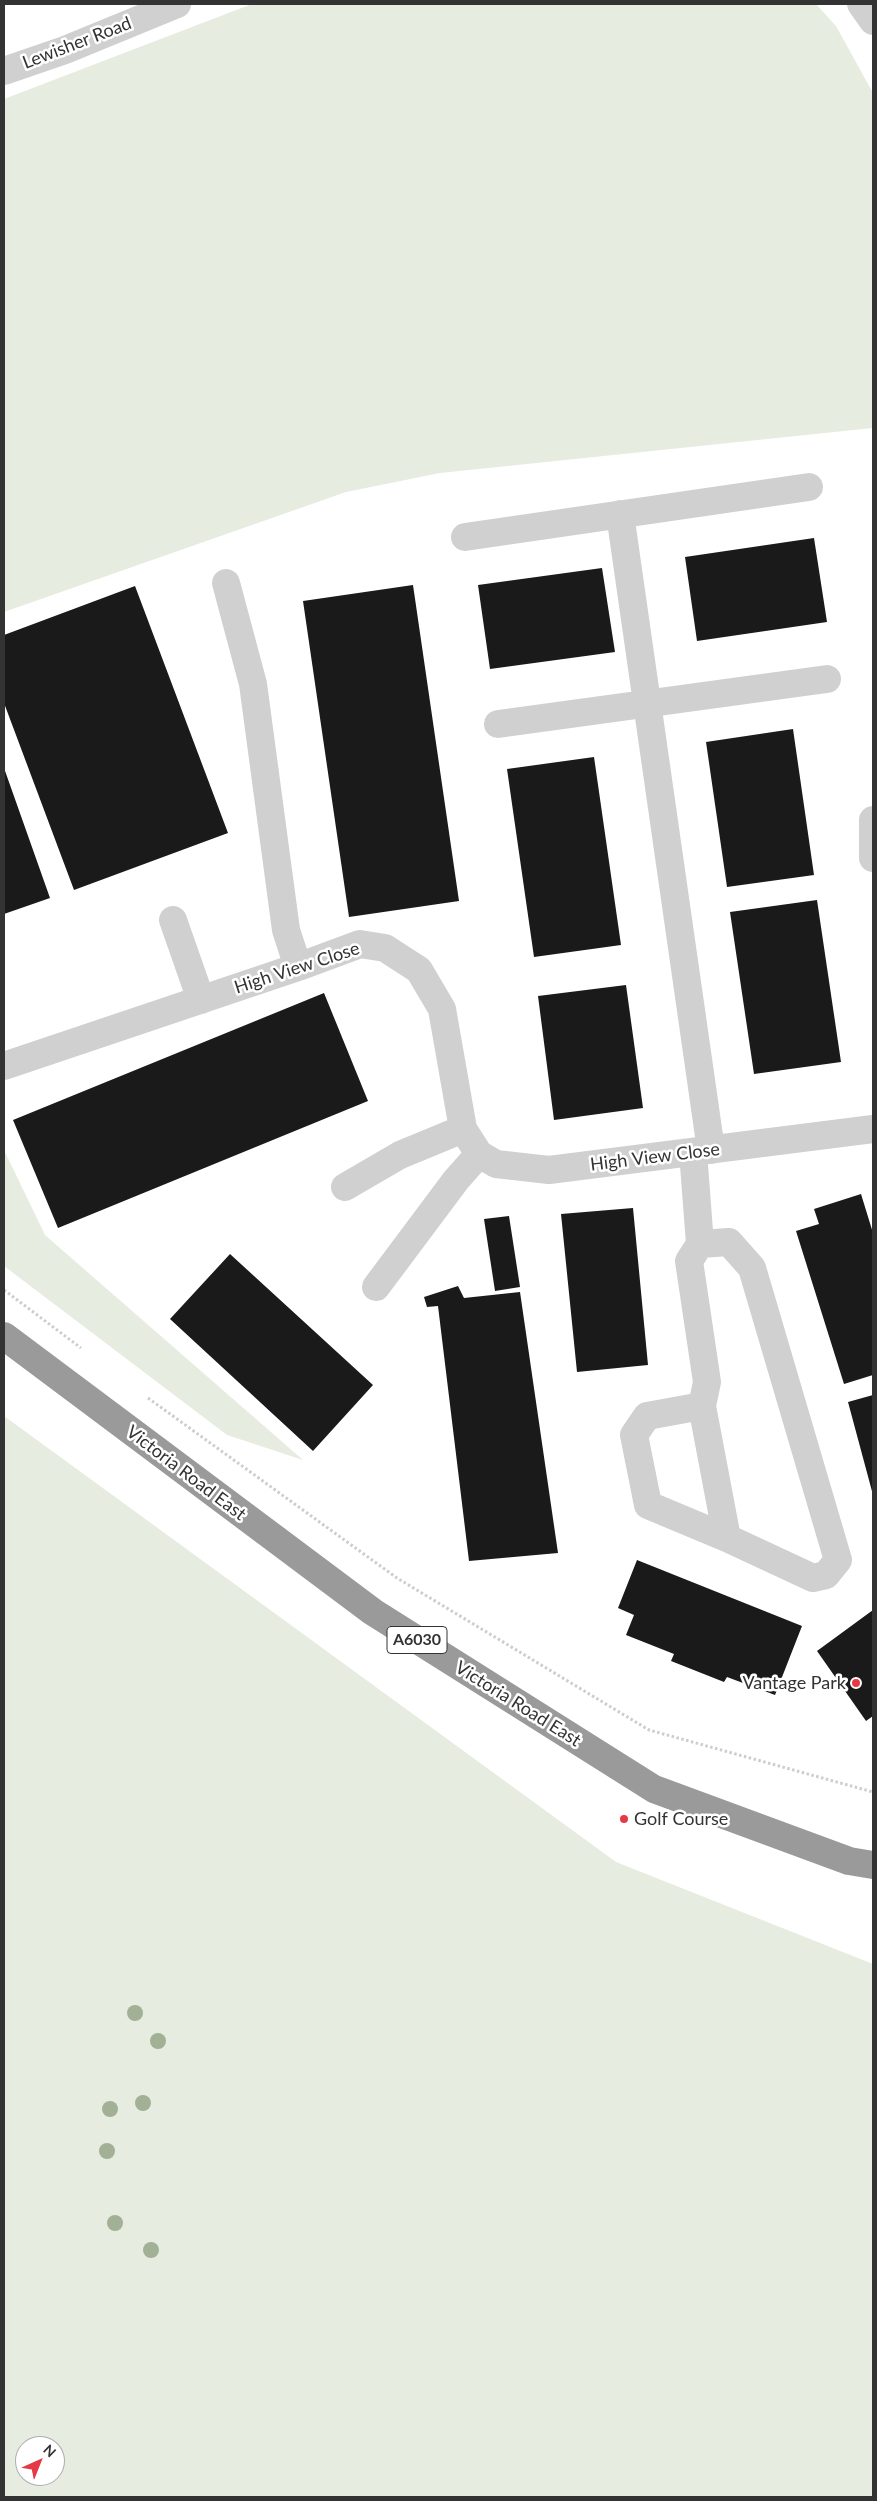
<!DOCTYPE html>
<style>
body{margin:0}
#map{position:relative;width:877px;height:2501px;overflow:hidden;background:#fff;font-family:Lato,sans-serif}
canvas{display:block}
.frame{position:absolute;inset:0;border:5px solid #333;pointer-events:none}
.north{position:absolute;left:15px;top:2436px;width:50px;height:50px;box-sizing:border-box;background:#fff;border:1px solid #adadad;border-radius:50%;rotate:44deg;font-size:14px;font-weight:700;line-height:20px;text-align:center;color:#333}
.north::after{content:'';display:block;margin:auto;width:18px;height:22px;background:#e63946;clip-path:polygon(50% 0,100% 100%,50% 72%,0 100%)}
</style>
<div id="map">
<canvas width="877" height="2501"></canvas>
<div class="frame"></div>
<div class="north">N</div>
</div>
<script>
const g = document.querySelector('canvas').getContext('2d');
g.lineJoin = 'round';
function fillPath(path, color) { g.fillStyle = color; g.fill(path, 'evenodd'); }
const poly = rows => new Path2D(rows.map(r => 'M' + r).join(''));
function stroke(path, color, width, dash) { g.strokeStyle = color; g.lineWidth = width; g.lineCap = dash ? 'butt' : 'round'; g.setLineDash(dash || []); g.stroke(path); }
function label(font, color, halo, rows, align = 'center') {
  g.font = font + ' Lato,sans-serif'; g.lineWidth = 5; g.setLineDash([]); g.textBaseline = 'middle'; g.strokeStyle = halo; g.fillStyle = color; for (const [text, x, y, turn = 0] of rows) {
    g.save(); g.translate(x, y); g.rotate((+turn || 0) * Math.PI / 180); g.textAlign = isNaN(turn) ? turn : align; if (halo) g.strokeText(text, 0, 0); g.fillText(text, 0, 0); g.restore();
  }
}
fillPath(poly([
 [252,4,816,4,836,26,873,93,873,428,440,473,346,492,4,612,4,99],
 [4,1150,45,1235,303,1460,227,1435,4,1266],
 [4,1416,616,1862,873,1964,873,2497,4,2497],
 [25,2446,55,2446,55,2476,25,2476]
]), '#e6ecdf');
fillPath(poly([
 [814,538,827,622,697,641,685,557],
 [602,568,615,652,490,669,478,585],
 [413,585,459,901,349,917,303,601],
 [135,586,228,833,74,890,4,703,4,635],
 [793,729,814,875,727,887,706,742],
 [594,757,621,945,534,957,507,769],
 [4,768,50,898,4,914],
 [817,900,841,1062,754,1074,730,912],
 [626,985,643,1108,554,1120,538,996],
 [324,993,368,1101,58,1228,13,1120],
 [861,1194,873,1233,873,1375,844,1384,796,1231,819,1224,814,1209],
 [633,1208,648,1365,577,1372,561,1214],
 [509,1216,520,1287,495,1291,484,1219],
 [230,1254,373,1385,313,1451,170,1319],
 [458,1286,464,1298,520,1292,558,1553,469,1561,438,1306,427,1307,424,1297],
 [873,1395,873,1495,848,1402],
 [637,1560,802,1626,775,1695,727,1677,724,1682,671,1661,674,1654,626,1635,634,1615,618,1608],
 [873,1610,873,1716,866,1721,817,1651]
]), '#1a1a1a');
stroke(poly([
 [4,1290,81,1348],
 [148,1398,397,1578,649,1730,873,1792]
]), '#cdcdcd', 3, [2.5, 2.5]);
stroke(poly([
 [861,4,873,21],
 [4,71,65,50,177,4],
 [620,514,711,1150],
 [465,537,809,487],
 [226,583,253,684,286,930,298,967],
 [498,724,827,679],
 [873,820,873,858],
 [173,920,201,1000],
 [4,1066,298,967,360,944,385,948,419,970,442,1009,463,1129,479,1154,496,1164,549,1170,873,1129],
 [693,1152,700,1244,689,1261,707,1382,702,1406,727,1538],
 [345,1187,400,1155,463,1129],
 [700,1244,729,1242,752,1268,838,1560,826,1575,813,1578,727,1538,648,1505,634,1435,647,1416,702,1406],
 [376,1287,456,1180,479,1154]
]), '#d0d0d0', 28);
stroke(poly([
 [4,1336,373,1612,654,1789,849,1861,873,1865]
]), '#9a9a9a', 28);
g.fillStyle = '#a2b095';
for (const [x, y] of [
 [135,2013],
 [158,2041],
 [143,2103],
 [110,2109],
 [107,2151],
 [115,2223],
 [151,2250]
]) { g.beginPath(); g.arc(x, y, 8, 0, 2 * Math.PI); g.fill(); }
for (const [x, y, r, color] of [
 [856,1683,5,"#e63946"],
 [624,1819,5,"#e63946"]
]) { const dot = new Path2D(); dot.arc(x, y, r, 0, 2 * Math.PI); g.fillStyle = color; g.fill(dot); stroke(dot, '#fff', 2); }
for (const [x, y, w] of [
 [417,1640,60]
]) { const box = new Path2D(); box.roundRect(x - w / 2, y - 13.5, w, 27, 4); g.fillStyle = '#fff'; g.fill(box); stroke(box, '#333', 1); }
label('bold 16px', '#333', null, [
 ["A6030",417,1640]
]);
label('18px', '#333', '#fff', [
 ["Lewisher Road",77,43,-21],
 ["High View Close",297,968,-18],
 ["High View Close",655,1157,-7],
 ["Victoria Road East",186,1473,37],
 ["Victoria Road East",518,1704,32]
]);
label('18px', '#333', '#fff', [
 ["Vantage Park",846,1683],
 ["Golf Course",634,1819,"left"]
], 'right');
</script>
